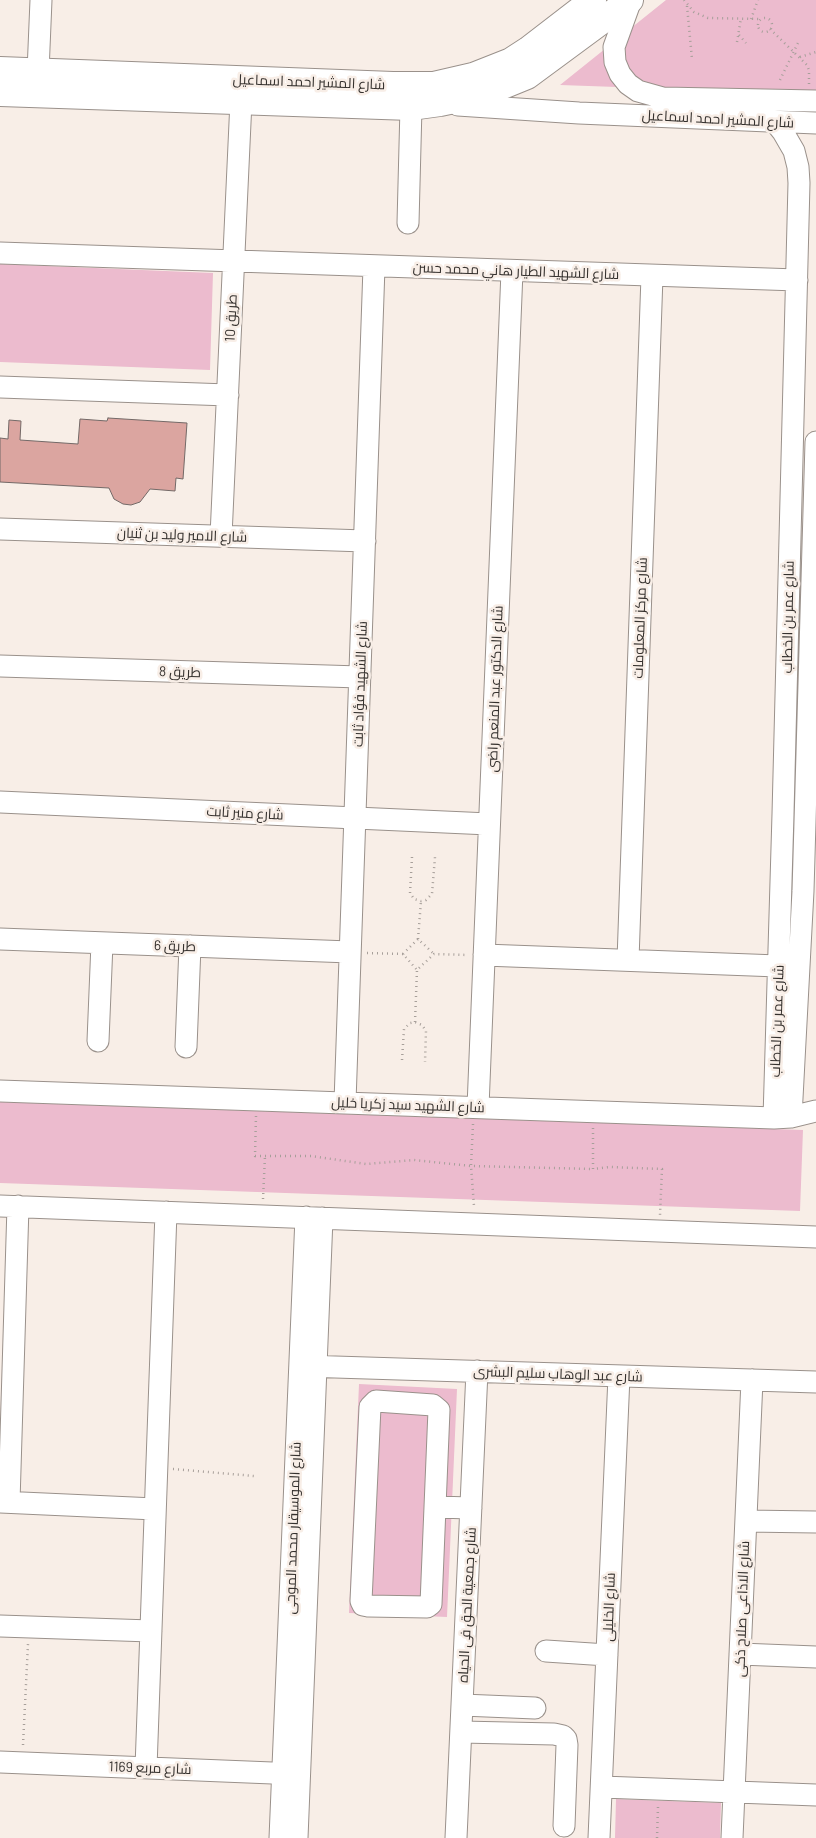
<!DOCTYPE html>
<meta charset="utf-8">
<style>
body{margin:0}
canvas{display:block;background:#f8eee7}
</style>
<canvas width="816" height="1838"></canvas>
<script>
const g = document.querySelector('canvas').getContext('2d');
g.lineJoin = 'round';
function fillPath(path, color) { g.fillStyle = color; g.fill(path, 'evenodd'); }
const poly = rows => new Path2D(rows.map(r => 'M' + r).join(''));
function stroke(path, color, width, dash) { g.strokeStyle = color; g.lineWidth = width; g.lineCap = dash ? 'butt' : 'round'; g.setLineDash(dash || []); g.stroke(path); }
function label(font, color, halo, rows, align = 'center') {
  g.font = font + ' Barlow,Cairo,sans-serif'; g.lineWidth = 5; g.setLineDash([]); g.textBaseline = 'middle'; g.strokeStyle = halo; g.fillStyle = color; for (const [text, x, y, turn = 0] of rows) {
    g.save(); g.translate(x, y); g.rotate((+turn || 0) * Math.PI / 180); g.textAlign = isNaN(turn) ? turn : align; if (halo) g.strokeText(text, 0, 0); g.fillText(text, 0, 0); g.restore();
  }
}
fillPath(poly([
 [666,0,816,0,816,94,560,85],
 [0,264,213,273,210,370,0,362],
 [0,1102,803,1130,800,1211,0,1183],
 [359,1384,457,1389,447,1617,349,1613],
 [616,1799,721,1803,720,1838,615,1838]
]), '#ecbbce');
const building = poly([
 [108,418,187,423,183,479,176,478,175,491,150,489,140,502,131,505,123,504,114,499,109,488,0,482,0,438,8,439,9,420,21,421,20,440,78,444,80,419,107,421,108,418]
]);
fillPath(building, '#dba5a0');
stroke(building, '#736967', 1);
const minor = poly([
 [631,0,614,47,615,62,620,74,628,84,638,91,663,98,816,101],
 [38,72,41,0],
 [458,105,579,113,816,123],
 [408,223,411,107],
 [0,253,797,280],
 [0,387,228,395],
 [0,529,365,541],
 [221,536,241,101],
 [0,666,360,677],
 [0,802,489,824],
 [0,939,350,952],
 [484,955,778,966],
 [628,960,652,276],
 [98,1041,102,943],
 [186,1047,190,946],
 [0,1091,774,1118,791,1117,816,1111],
 [345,1102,374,267],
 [478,1107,512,271],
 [791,1117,803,891,816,442],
 [774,1118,783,814,799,183,798,167,794,151,783,132,775,122],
 [0,1206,816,1237],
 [303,1366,816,1382],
 [376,1401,433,1405,439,1410,431,1604,427,1607,368,1606,363,1605,361,1601,370,1407,376,1401],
 [0,1502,155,1509],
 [9,1502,18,1206],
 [435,1507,471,1508],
 [746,1521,816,1522],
 [0,1626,151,1631],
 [546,1651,607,1655],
 [740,1654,816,1657],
 [462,1705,535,1708],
 [461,1732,554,1734,563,1736,566,1739,567,1745,564,1826],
 [0,1762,297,1774],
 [146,1768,166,1212],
 [602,1787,816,1795],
 [280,1838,306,1217],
 [297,1838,322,1218],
 [456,1838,477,1371],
 [599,1838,619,1376],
 [732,1838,752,1380]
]);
const major = poly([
 [0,70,393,85,434,85,473,76,511,61,528,50,593,0],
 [0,93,411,107,440,103,483,94,527,76,630,0]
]);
stroke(minor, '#9a918b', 23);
stroke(major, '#9a918b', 28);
stroke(poly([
 [684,0,694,12,708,18,761,19],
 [687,6,692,59],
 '758 25a7 7 0 1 1 14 0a7 7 0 1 1-14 0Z',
 [751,19,758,0],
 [770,29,807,65,809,70,809,85],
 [739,35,746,43],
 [737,42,741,18],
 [800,57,816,52],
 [780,80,799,41],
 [412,857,410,893,414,899,421,901,426,900,432,894,435,857],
 [418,939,421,901],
 [367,953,403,954,417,970,434,954,468,955],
 [403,954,418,939,434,954],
 [415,1022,417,970],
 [402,1060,404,1029,410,1023,415,1022,422,1025,426,1031,425,1062],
 [256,1116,255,1156,311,1156,366,1164,414,1160,471,1166,474,1206],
 [473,1124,471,1166,593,1169],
 [593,1128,593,1169,610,1167,662,1169,660,1215],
 [263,1199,265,1156],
 [173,1469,254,1476],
 [23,1745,28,1644],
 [657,1838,658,1807]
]), '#a79f9a', 2.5, [1, 4]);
stroke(minor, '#fff', 21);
stroke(major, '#fff', 26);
label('14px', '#35312e', '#f8eee7', [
 ["شارع المشير احمد اسماعيل",309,82,2],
 ["شارع المشير احمد اسماعيل",718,119,3],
 ["شارع الشهيد الطيار هاني محمد حسن",516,271,2],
 ["طريق 10",231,318,-87],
 ["شارع الامير وليد بن ثنيان",182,535,2],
 ["شارع عمر بن الخطاب",788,617,-89],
 ["شارع مركز المعلومات",640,618,-88],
 ["طريق 8",180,672,2],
 ["شارع الشهيد فؤاد ثابت",360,684,-88],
 ["شارع الدكتور عبد المنعم راضى",495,689,-88],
 ["شارع منير ثابت",245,813,3],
 ["طريق 6",175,946,2],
 ["شارع عمر بن الخطاب",777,1021,-88],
 ["شارع الشهيد سيد زكريا خليل",408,1105,2],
 ["شارع عبد الوهاب سليم البشرى",558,1374,2],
 ["شارع الموسيقار محمد الموجى",293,1528,-88],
 ["شارع جمعية الحق فى الحياه",467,1605,-87],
 ["شارع الخليلى",609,1607,-88],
 ["شارع الاذاعى صلاح ذكى",742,1609,-88],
 ["شارع مربع 1169",150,1768,2]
]);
</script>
